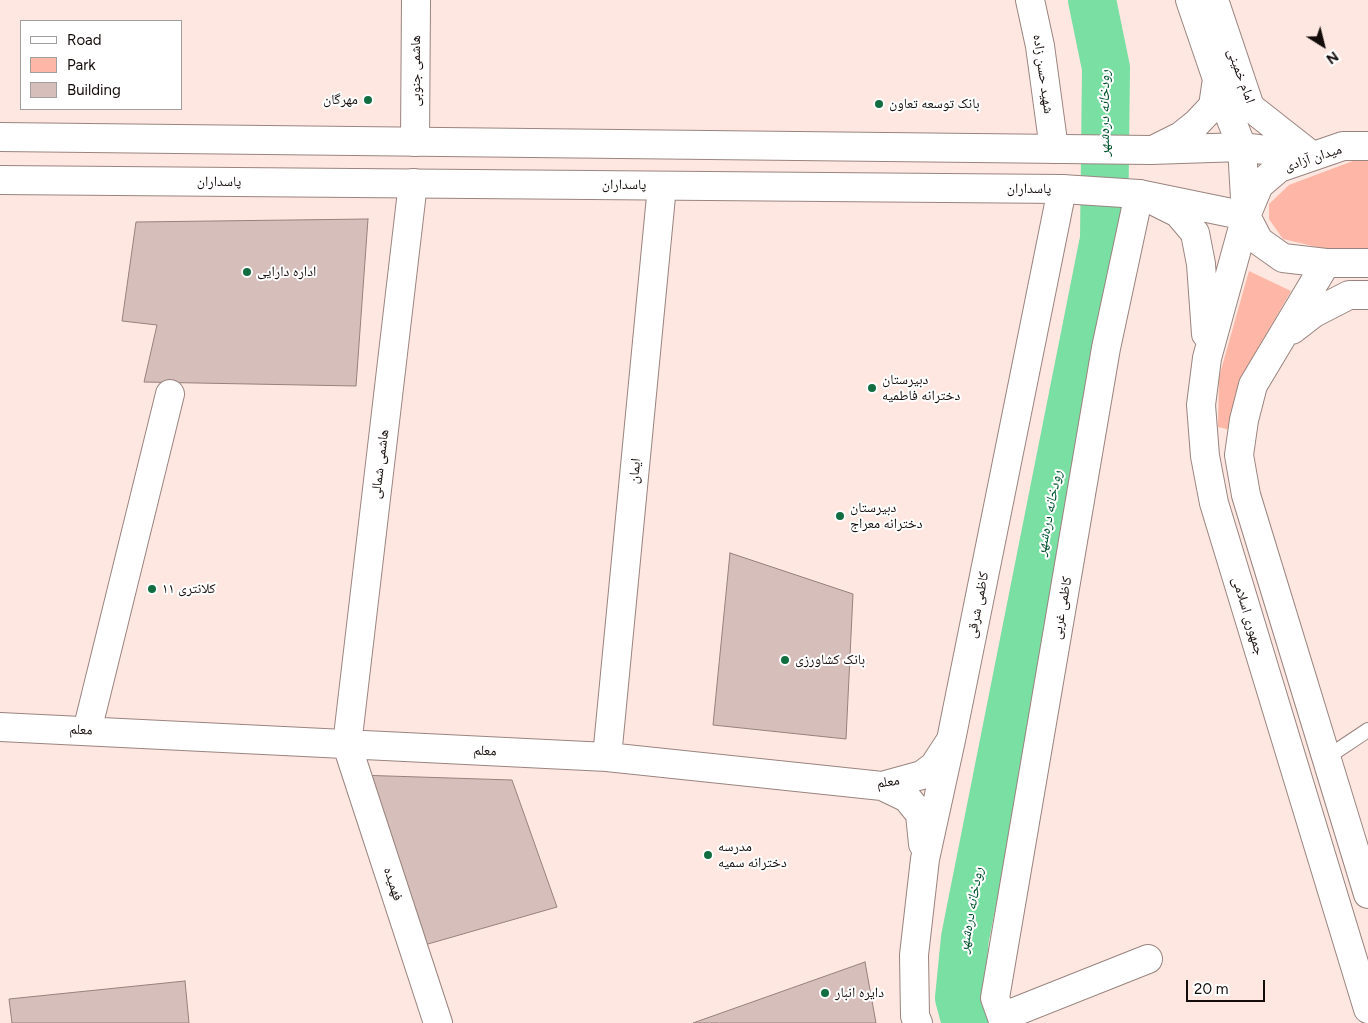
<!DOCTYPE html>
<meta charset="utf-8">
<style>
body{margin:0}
#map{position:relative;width:1368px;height:1023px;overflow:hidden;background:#ffe7e1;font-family:Figtree,sans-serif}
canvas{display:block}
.legend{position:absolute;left:20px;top:20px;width:162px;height:90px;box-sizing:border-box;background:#fff;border:1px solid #a19e9d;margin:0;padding:6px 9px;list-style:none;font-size:15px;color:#140c0a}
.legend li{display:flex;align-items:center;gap:10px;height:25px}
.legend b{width:25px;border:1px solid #a19e9d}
.north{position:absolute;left:1298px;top:20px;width:50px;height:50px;-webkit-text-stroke:4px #fff;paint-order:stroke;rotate:144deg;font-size:14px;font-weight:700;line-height:20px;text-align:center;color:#140c0a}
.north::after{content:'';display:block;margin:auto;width:18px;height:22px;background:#140c0a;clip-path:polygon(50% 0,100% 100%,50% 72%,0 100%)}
.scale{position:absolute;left:1186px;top:980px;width:79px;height:22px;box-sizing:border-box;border:2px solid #140c0a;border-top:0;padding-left:6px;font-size:15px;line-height:18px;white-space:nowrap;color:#140c0a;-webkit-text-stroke:4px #fff;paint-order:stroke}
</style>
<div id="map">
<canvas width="1368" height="1023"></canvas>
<ul class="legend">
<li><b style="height:6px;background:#fff"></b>Road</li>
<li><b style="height:14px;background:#feb7a6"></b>Park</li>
<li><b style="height:14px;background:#d6bfba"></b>Building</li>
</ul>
<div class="north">N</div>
<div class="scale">20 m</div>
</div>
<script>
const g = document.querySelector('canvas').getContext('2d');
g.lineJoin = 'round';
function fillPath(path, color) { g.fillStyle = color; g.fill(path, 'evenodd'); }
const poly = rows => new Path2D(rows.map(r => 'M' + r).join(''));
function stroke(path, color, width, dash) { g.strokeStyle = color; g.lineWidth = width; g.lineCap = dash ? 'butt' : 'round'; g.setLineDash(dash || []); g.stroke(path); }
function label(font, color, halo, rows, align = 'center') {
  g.font = font + ' Figtree,"Noto Naskh Arabic",sans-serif'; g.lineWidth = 4; g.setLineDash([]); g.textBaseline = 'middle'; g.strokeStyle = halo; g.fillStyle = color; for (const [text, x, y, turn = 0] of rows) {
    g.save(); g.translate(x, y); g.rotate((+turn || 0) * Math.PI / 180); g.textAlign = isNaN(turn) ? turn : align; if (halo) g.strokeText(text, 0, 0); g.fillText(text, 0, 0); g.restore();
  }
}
fillPath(poly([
 [1358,159,1368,159,1368,248,1321,248,1283,239,1269,219,1269,204,1289,185],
 [1249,271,1291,291,1242,376,1231,430,1218,427,1219,377]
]), '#feb7a6');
stroke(poly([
 [966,1023,959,998,965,938,1104,239,1106,68,1092,0]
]), '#79dfa2', 48);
const building = poly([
 [368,219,356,386,144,382,157,325,122,321,136,222,368,219],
 [730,553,853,594,846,739,713,725,730,553],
 [357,775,512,780,557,907,414,948,357,775],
 [865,962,876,1023,693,1023,865,962],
 [185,981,189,1023,12,1023,9,999,185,981]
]);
fillPath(building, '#d6bfba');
stroke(building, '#96817c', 1);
const service = poly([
 [1326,758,1368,730]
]);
const minor = poly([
 [1030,0,1040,46,1054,149],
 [415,142,416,0],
 [413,183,347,745,438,1023],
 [0,727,607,757,882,786,922,775,934,766,951,740],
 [87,731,170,394],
 [607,757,662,186],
 [882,786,907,798,920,814,923,844],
 [1002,1017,1148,959],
 [918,1023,915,1016,914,955,925,859,951,740,1062,189],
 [1004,1023,995,998,1106,348,1139,194]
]);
const secondary = poly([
 [1190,0,1230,117,1242,147,1246,216,1207,358,1201,405,1205,456,1214,503,1368,1009],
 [1214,0,1250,107,1311,155],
 [0,137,1151,150,1242,147,1312,156],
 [1368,146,1343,146,1279,168,1259,185,1246,216,1259,241,1283,258,1326,263,1368,263],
 [1157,148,1181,136,1196,124,1213,106,1217,79],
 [0,180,1062,189,1139,194,1246,216],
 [1156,202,1178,213,1195,233,1201,264,1206,334],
 [1326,263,1253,385,1244,420,1239,455,1246,495,1368,894],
 [1292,330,1314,313,1349,295,1368,295]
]);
stroke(service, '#99847f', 16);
stroke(minor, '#99847f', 30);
stroke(secondary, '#99847f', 30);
stroke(service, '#fff', 14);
stroke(minor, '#fff', 28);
stroke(secondary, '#fff', 28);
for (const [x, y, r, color] of [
 [368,100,5,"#126d41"],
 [879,104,5,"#126d41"],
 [247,272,5,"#126d41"],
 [872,388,5,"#126d41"],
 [840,516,5,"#126d41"],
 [152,589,5,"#126d41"],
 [785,660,5,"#126d41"],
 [708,855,5,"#126d41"],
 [825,993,5,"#126d41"]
]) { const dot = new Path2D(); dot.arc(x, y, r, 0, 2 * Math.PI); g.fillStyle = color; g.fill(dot); stroke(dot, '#fff', 2); }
label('14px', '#140c0a', '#fff', [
 ["هاشمی جنوبی",416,71,-90],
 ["شهید حسن زاده",1043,74,82],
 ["امام خمینی",1241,76,70],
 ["میدان آزادی",1313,158,-18],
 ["پاسداران",219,182],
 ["پاسداران",624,185],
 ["پاسداران",1029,189],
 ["هاشمی شمالی",380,464,-83],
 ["ایمان",635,471,-84],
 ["کاظمی شرقی",978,605,-79],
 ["کاظمی غربی",1062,608,-80],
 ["جمهوری اسلامی",1248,616,73],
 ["معلم",81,730,3],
 ["معلم",485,751,3],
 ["معلم",888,782,-8],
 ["فهمیده",393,884,72]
]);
label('14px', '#140c0a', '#fff', [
 ["مهرگان",358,100,"right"],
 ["بانک توسعه تعاون",889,104],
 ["اداره دارایی",257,272],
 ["دبیرستان",882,380],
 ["دخترانه فاطمیه",882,396],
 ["دبیرستان",850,508],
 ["دخترانه معراج",850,524],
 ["کلانتری ۱۱",162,589],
 ["بانک کشاورزی",795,660],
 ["مدرسه",718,847],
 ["دخترانه سمیه",718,863],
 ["دایره انبار",835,993]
], 'left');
label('italic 15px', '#00532e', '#fff', [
 ["رودخانه دره‌شهر",1105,113,-90],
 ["رودخانه دره‌شهر",1049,513,-79],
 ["رودخانه دره‌شهر",971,910,-80]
]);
</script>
